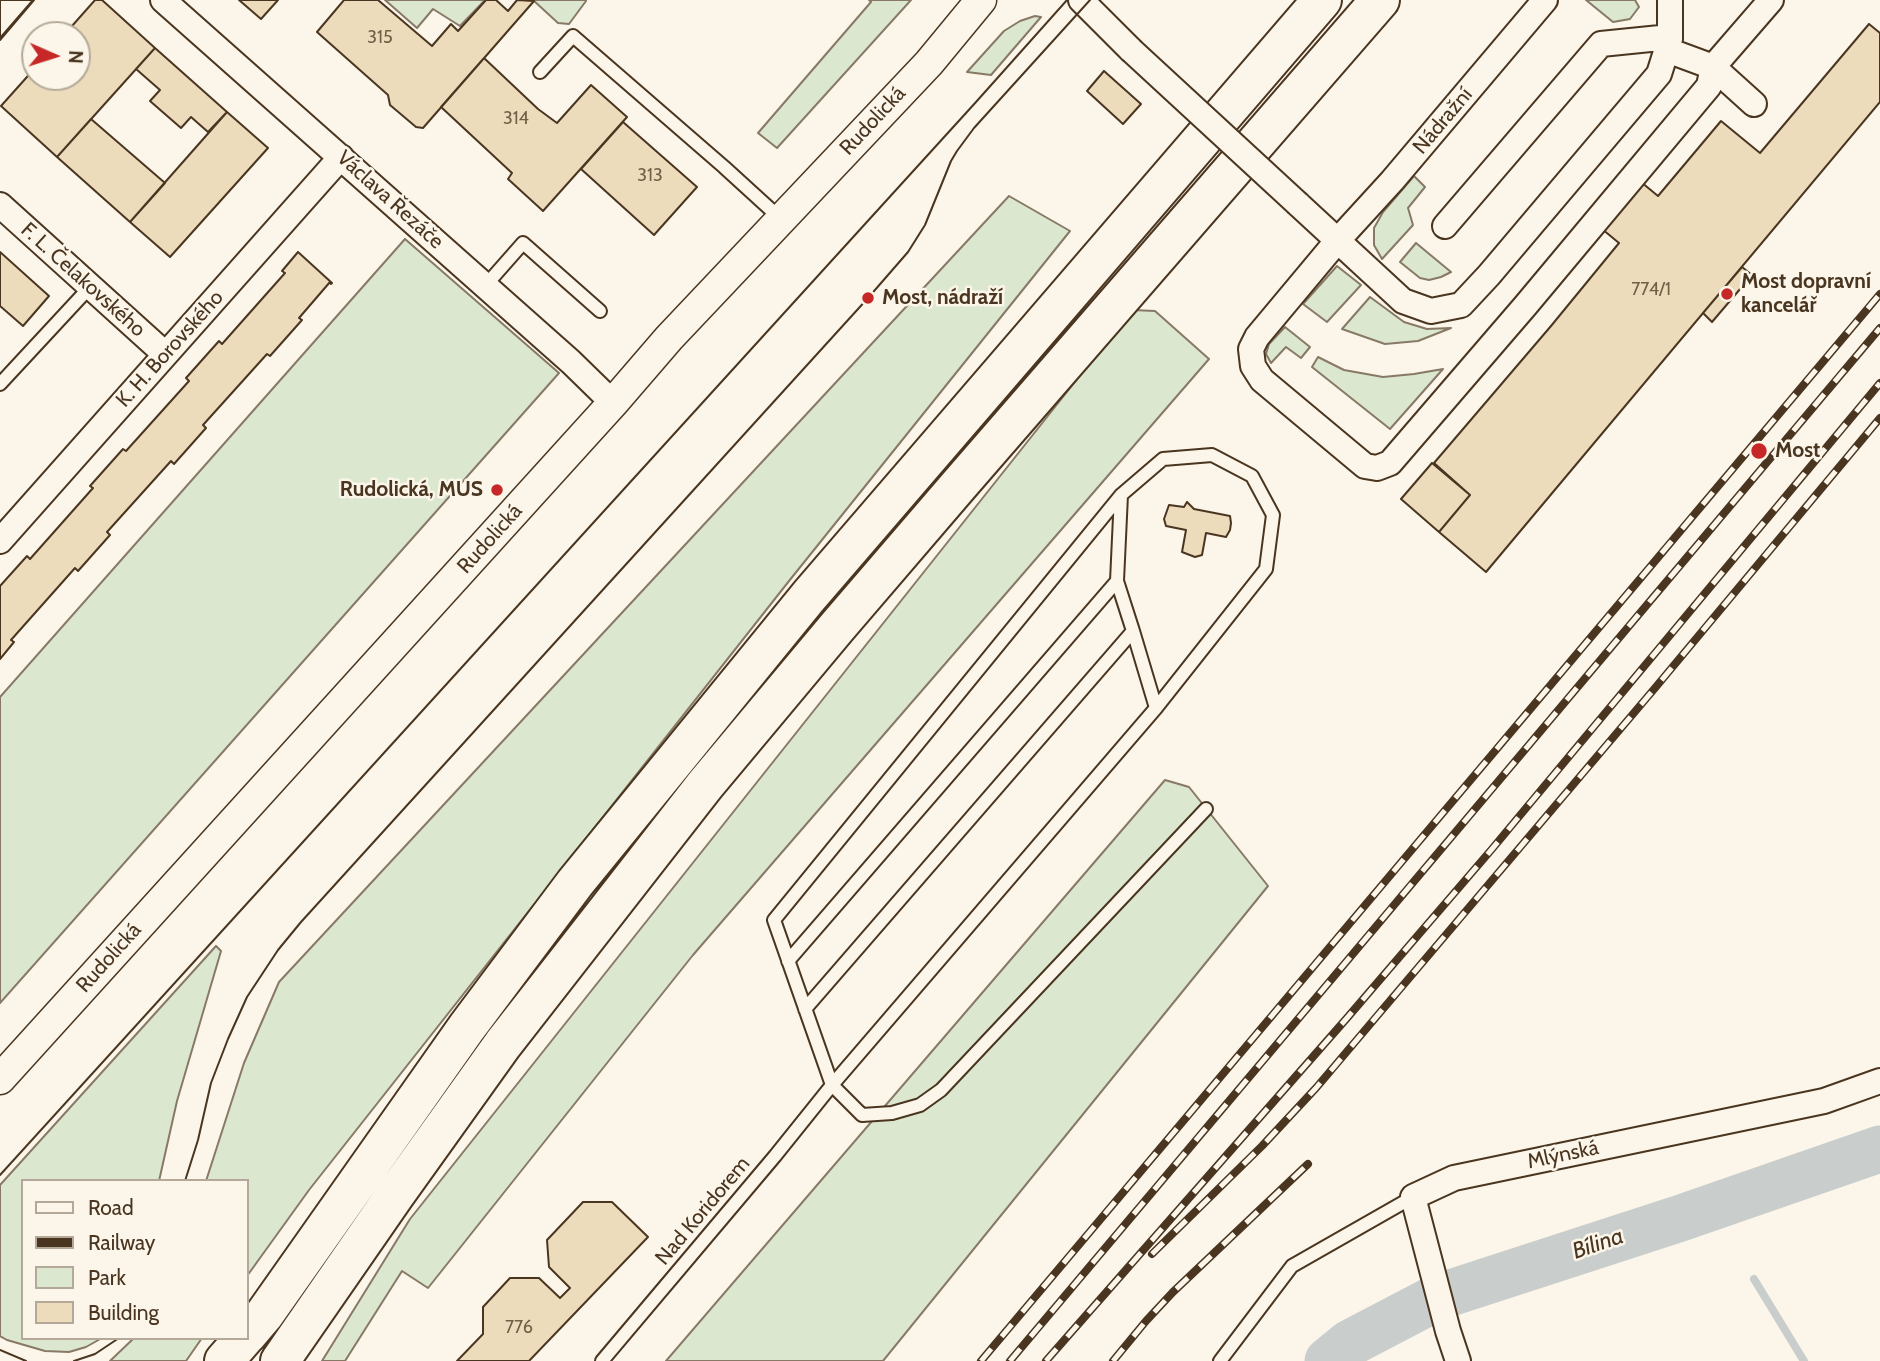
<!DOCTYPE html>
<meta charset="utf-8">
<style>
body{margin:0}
#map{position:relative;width:1880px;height:1361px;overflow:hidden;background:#fbf6e9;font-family:Cabin,sans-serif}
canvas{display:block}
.legend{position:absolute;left:21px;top:1179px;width:228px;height:161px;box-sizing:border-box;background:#fbf6e9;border:2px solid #b4a999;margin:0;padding:9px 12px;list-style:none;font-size:21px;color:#4a3520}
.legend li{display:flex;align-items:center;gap:14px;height:35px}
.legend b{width:35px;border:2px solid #b4a999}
.north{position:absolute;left:21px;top:21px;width:70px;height:70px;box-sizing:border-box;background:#fbf6e9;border:2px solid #b4a999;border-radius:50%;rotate:93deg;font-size:19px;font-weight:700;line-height:28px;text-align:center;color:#4a3520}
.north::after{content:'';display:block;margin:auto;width:24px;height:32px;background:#c62828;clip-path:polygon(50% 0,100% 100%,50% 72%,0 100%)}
</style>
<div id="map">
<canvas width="1880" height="1361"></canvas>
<ul class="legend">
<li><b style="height:9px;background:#fbf6e9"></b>Road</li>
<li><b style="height:9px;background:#4a3520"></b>Railway</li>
<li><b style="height:19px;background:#dce7d0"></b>Park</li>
<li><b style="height:19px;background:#ecdcbc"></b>Building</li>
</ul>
<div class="north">N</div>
</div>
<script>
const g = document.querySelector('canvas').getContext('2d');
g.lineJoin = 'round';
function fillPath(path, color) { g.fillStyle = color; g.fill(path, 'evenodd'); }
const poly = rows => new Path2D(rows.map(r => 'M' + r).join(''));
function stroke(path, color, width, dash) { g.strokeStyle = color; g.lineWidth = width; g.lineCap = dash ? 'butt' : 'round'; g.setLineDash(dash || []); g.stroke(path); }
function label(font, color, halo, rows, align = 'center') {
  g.font = font + ' Cabin,sans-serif'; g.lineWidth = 5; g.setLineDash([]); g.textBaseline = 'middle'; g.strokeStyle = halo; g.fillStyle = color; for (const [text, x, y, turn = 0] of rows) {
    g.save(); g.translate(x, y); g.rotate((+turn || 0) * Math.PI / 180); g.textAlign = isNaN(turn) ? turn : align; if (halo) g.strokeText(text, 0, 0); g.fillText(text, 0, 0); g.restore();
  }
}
const green = poly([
 [385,0,485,0,460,26,433,9,417,28,385,0],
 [533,0,586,0,586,1,569,24,558,23,533,0],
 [869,0,911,0,777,148,758,133,871,2,869,0],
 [1586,0,1635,0,1639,7,1630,19,1613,22,1586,0],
 [1035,16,1041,17,991,75,967,72,1004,31,1020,21,1035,16],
 [1414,176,1425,187,1408,208,1413,225,1382,259,1374,245,1374,228,1383,212,1414,176],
 [1009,196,1070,231,789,581,309,1190,247,1276,247,1181,206,1181,244,1063,279,982,1009,196],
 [405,239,559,373,0,1003,0,697,405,239],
 [1416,243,1451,272,1441,277,1429,280,1420,278,1400,262,1416,243],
 [1337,266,1361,285,1327,322,1303,304,1337,266],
 [1370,297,1404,322,1427,329,1451,328,1418,341,1385,344,1342,329,1370,297],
 [1132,310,1155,311,1209,359,693,955,428,1288,402,1271,345,1361,322,1361,410,1219,1132,310],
 [1285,327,1310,347,1301,358,1286,347,1271,363,1266,354,1269,344,1285,327],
 [1318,357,1344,370,1383,377,1414,374,1443,369,1390,429,1312,367,1318,357],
 [1165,780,1189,787,1268,886,883,1361,666,1361,1165,780],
 [216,946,221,951,177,1101,159,1181,23,1181,23,1338,102,1338,86,1347,69,1352,45,1351,7,1340,0,1336,0,1185,216,946],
 [134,1338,202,1338,186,1361,110,1361,134,1338]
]);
fillPath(green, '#dce7d0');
stroke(green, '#887966', 2);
stroke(poly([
 [1754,1279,1804,1361]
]), '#c9cecd', 8);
stroke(poly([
 [1328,1361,1350,1343,1438,1297,1681,1218,1880,1149]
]), '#c9cecd', 47);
const building = poly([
 [0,0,33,0,0,38,0,0],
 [0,0,34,0,0,40,0,0],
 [95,0,102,0,155,48,57,157,1,106,35,68,35,77,77,77,77,35,64,35,95,0],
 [239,0,278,0,261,19,239,0],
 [344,0,378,0,432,46,451,24,458,31,486,0,496,0,508,11,517,0,534,1,423,128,416,127,390,105,388,95,317,32,344,0],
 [1869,24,1880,33,1880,102,1486,572,1439,532,1470,495,1434,463,1551,326,1619,243,1602,229,1641,182,1658,196,1721,121,1760,153,1869,24],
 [155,48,227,112,208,132,191,117,181,128,150,101,160,90,136,69,155,48],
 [484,58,538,109,557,123,591,85,627,117,543,211,508,179,512,173,441,107,484,58],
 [1104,71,1141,104,1123,124,1087,91,1104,71],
 [227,112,268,148,170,257,130,222,227,112],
 [91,119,165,183,130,222,57,157,91,119],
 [623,122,697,187,654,235,581,169,623,122],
 [0,252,49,296,23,326,0,306,0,252],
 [298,252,332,283,331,284,330,282,299,318,302,320,270,356,267,354,203,425,206,428,174,464,171,461,107,532,110,535,78,571,75,568,11,640,14,642,0,659,0,586,27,556,30,559,93,488,90,486,123,449,126,451,189,381,186,378,219,341,222,344,285,273,282,271,298,252],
 [1742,267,1752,275,1712,322,1703,313,1742,267],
 [1432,463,1470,495,1439,532,1401,499,1432,463],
 [1187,502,1194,509,1230,516,1231,523,1230,530,1226,537,1206,533,1202,555,1195,557,1182,552,1186,530,1166,526,1164,519,1169,505,1184,507,1187,502],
 [583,1202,612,1202,648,1237,529,1361,457,1361,483,1334,483,1307,510,1278,539,1278,560,1298,570,1288,549,1267,547,1240,583,1202]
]);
fillPath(building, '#ecdcbc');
stroke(building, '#4a3520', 2);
const service = poly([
 [540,72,573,36,724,167,781,219],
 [486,285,523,243,600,311],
 [0,384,90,287],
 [1133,631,1156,708],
 [788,961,1117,581,1121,495],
 [805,1009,1133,631,1117,581],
 [602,1361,775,1156,832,1085,1156,708,1266,569,1273,515,1252,476,1212,455,1163,459,1121,495,774,920,832,1085,862,1115,892,1113,920,1105,941,1090,1206,809],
 [1220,1361,1292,1266,1413,1197]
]);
const minor = poly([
 [163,0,571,362,613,403],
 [1081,0,1131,50],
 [1545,0,1392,181,1338,240,1257,337,1251,349,1253,366,1262,380,1365,466,1377,468,1390,463,1526,305,1709,86,1713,67,1754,104],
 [1667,50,1713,67,1771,0],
 [1298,204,1403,301,1431,311,1461,305,1489,275,1659,74,1670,39,1670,0],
 [0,205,165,354],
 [1445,226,1601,44,1670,37],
 [0,541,341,157],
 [1458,1361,1448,1331,1413,1197,1454,1178,1824,1101,1880,1081]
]);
const tertiary = poly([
 [0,1079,613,403,669,338,929,63,981,0]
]);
const trunk = poly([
 [247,1335,264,1315,467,1027,575,883,809,596,1322,0],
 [224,1361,244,1338],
 [280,1361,395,1195,503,1044,705,785,837,627,958,486,1380,0]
]);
stroke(service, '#4a3520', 16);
stroke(minor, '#4a3520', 28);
stroke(tertiary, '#4a3520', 33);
stroke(trunk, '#4a3520', 42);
stroke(service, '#fbf6e9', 12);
stroke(minor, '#fbf6e9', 24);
stroke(tertiary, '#fbf6e9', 30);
stroke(trunk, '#fbf6e9', 38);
stroke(poly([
 [0,1175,976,102,1067,0],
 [185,1181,198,1140,211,1083,228,1039,247,997,278,950,301,922,868,298,908,252,925,225,951,161,957,151,974,128,1090,0],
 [0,1350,26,1361],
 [74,1361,95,1354,119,1338]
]), '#4a3520', 2);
const rail = poly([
 [1152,1254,1262,1146,1316,1088,1655,688,1880,418],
 [981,1361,1880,294],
 [1010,1361,1880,328],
 [1046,1361,1347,1018,1492,849,1880,383],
 [1113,1361,1146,1321,1173,1292,1308,1164]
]);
stroke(rail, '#4a3520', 8);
stroke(rail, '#fbf6e9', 5, [16]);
const minorBridge = poly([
 [1131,50,1298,204]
]);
stroke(minorBridge, '#4a3520', 28, []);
stroke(minorBridge, '#fbf6e9', 24);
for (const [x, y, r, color] of [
 [1727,294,7,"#c62828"],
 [868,298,7,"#c62828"],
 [1759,451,9,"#c62828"],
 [497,490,7,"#c62828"]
]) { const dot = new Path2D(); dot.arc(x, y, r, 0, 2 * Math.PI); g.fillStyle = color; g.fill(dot); stroke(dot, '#fbf6e9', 2.5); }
label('18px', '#725f47', null, [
 ["315",380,38],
 ["314",516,119],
 ["313",650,176],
 ["774/1",1651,290],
 ["776",519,1328]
]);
label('21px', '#4a3520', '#fbf6e9', [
 ["Rudolická",873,121,-47],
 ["Nádražní",1443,121,-50],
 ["Václava Řezáče",390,200,42],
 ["F. L. Čelakovského",83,280,42],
 ["K. H. Borovského",170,349,-48],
 ["Rudolická",490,539,-48],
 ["Rudolická",109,958,-48],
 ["Mlýnská",1563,1155,-12],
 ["Nad Koridorem",703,1211,-50]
]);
label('bold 21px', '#4a3520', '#fbf6e9', [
 ["Most dopravní",1741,282],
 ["kancelář",1741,306],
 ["Most, nádraží",882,298],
 ["Most",1775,451],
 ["Rudolická, MUS",483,490,"right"]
], 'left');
label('italic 23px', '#4a3520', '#fbf6e9', [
 ["Bílina",1598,1244,-19]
]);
</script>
